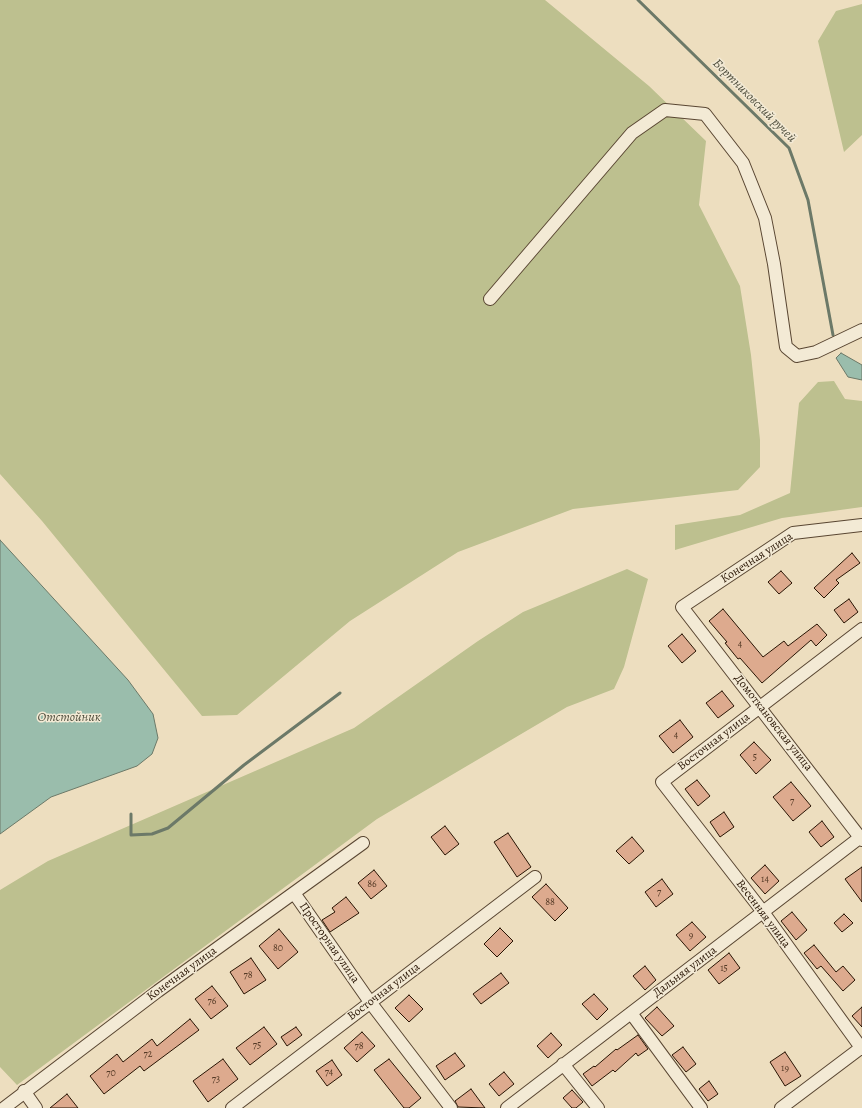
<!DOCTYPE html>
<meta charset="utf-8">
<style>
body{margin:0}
canvas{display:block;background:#eddebf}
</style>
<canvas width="862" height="1108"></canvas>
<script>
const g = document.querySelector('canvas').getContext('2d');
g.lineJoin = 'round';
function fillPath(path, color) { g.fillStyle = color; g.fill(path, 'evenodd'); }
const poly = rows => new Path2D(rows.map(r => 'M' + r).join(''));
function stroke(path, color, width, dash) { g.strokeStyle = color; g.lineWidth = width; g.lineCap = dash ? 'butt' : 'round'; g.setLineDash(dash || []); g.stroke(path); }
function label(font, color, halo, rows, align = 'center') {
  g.font = font + ' Alegreya,serif'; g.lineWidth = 3; g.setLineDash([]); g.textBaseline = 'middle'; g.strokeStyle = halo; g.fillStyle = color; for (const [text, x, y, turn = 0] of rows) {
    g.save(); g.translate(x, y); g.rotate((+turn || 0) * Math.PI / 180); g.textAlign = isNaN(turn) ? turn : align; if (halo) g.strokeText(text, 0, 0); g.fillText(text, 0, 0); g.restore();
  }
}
fillPath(poly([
 [0,0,545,0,649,86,706,141,699,205,740,286,751,355,760,440,760,467,738,490,573,509,458,552,350,621,237,715,202,716,42,521,0,474],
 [862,4,862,135,844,152,818,41,836,11],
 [834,381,845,399,862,401,862,507,782,518,675,550,675,525,740,515,790,493,799,403,818,382],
 [627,569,648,579,624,667,614,689,567,707,377,819,17,1085,0,1067,0,890,48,861,354,728,478,641,523,612]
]), '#bdc08f');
const water = poly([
 [841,353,862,365,862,380,848,377,836,358,841,353],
 [0,540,128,680,153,714,158,738,152,754,137,766,51,797,0,834,0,540]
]);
fillPath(water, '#9abdac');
stroke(water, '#6c7968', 1);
stroke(poly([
 [638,0,789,148,808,200,833,335],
 [131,814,131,835,152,834,168,828,244,765,340,693]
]), '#6c7968', 3);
const building = poly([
 [852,553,860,563,836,580,839,583,824,598,814,588,852,553],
 [781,571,792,583,779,594,768,582,781,571],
 [849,599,858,612,844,623,834,610,849,599],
 [723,609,763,657,784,641,788,646,817,624,827,635,816,646,811,640,762,683,740,658,738,659,725,643,727,642,709,621,723,609],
 [682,634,696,651,682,663,668,646,682,634],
 [722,691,734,706,718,718,706,703,722,691],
 [680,720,693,737,673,753,659,736,680,720],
 [754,742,771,760,756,774,740,755,754,742],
 [697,780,710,796,698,806,685,789,697,780],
 [791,782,811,806,793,821,773,797,791,782],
 [724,812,734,827,720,837,710,822,724,812],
 [822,821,834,837,821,847,809,832,822,821],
 [445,826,459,844,445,855,431,837,445,826],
 [508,833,531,867,517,877,494,842,508,833],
 [632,837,644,851,629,864,616,851,632,837],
 [765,865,779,881,765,894,751,878,765,865],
 [862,867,862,902,845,879,862,867],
 [374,870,387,886,371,899,358,883,374,870],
 [662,879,673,894,656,907,645,892,662,879],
 [546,884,568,908,555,921,532,897,546,884],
 [346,897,359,913,330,932,322,920,335,912,332,908,346,897],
 [792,912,807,930,796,940,781,921,792,912],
 [844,914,853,923,842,932,834,923,844,914],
 [692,922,706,937,690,951,676,935,692,922],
 [500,928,513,941,497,957,484,944,500,928],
 [279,929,298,952,278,969,259,946,279,929],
 [814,945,836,972,843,966,855,980,843,991,821,966,817,969,804,953,814,945],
 [729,953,740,968,719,984,708,970,729,953],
 [251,958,266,980,244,994,230,972,251,958],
 [645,966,656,980,645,990,633,976,645,966],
 [501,973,509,983,481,1004,473,994,501,973],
 [212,986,228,1006,211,1019,195,999,212,986],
 [594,994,608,1009,597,1020,582,1004,594,994],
 [409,995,423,1009,409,1022,395,1008,409,995],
 [657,1007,674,1026,662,1036,645,1018,657,1007],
 [862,1007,862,1027,852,1016,862,1007],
 [190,1019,199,1030,144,1071,140,1066,104,1094,90,1076,117,1054,123,1062,152,1039,157,1046,190,1019],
 [264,1027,277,1044,250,1065,236,1048,264,1027],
 [296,1027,302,1035,287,1046,281,1037,296,1027],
 [362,1032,375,1046,357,1062,344,1048,362,1032],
 [551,1033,562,1045,548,1058,537,1046,551,1033],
 [638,1035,648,1049,638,1056,636,1053,615,1072,613,1070,592,1086,583,1074,594,1066,595,1067,616,1049,617,1050,638,1035],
 [683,1047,696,1064,686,1072,672,1055,683,1047],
 [785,1052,801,1076,785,1086,770,1062,785,1052],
 [455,1053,465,1066,445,1080,436,1066,455,1053],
 [223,1059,238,1079,208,1102,193,1081,223,1059],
 [389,1059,421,1098,409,1108,404,1108,374,1070,389,1059],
 [332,1060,342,1075,327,1086,316,1071,332,1060],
 [504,1072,514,1084,499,1096,489,1084,504,1072],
 [709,1081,718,1094,708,1101,699,1089,709,1081],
 [471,1089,485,1108,458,1107,455,1101,471,1089],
 [572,1090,583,1102,576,1108,572,1108,563,1098,572,1090],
 [67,1094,78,1108,50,1108,67,1094]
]);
fillPath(building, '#ddaa8e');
stroke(building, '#281403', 1);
const minor = poly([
 [490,299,632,133,665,110,705,114,743,163,765,218,774,264,786,347,797,356,816,352,862,330],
 [862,525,793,533,682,607,862,840],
 [862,629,662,782,763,912,862,1049],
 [294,893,370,1002,451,1108],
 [631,1013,701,1108],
 [563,1064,598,1108],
 [24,1091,36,1108],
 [4,1108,158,991,363,843],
 [232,1108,535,877],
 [507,1108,862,836],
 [781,1108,862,1047]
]);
stroke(minor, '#594632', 14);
stroke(minor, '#f3ead5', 12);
label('10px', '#553a26', null, [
 ["4",740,645],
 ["4",676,736],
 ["5",755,758],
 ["7",792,802],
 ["14",765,880],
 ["86",372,885],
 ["7",659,893],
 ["88",550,903],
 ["9",691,936],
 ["80",278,949],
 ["15",724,969],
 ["78",248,976],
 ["76",212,1002],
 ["75",257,1046],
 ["78",359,1047],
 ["72",148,1055],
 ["19",785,1069],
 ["74",329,1073],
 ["70",111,1074],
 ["73",216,1080]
]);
label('12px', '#281403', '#f3ead5', [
 ["Конечная улица",757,558,-33],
 ["Домоткановская улица",773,723,52],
 ["Восточная улица",714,742,-37],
 ["Весенняя улица",763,914,53],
 ["Просторная улица",329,943,55],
 ["Дальняя улица",685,972,-37],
 ["Конечная улица",182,974,-36],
 ["Восточная улица",384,992,-37]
]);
label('italic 13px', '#504f3e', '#f3ead5', [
 ["Бортниковский ручей",754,101,45],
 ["Отстойник",69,718]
]);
</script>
